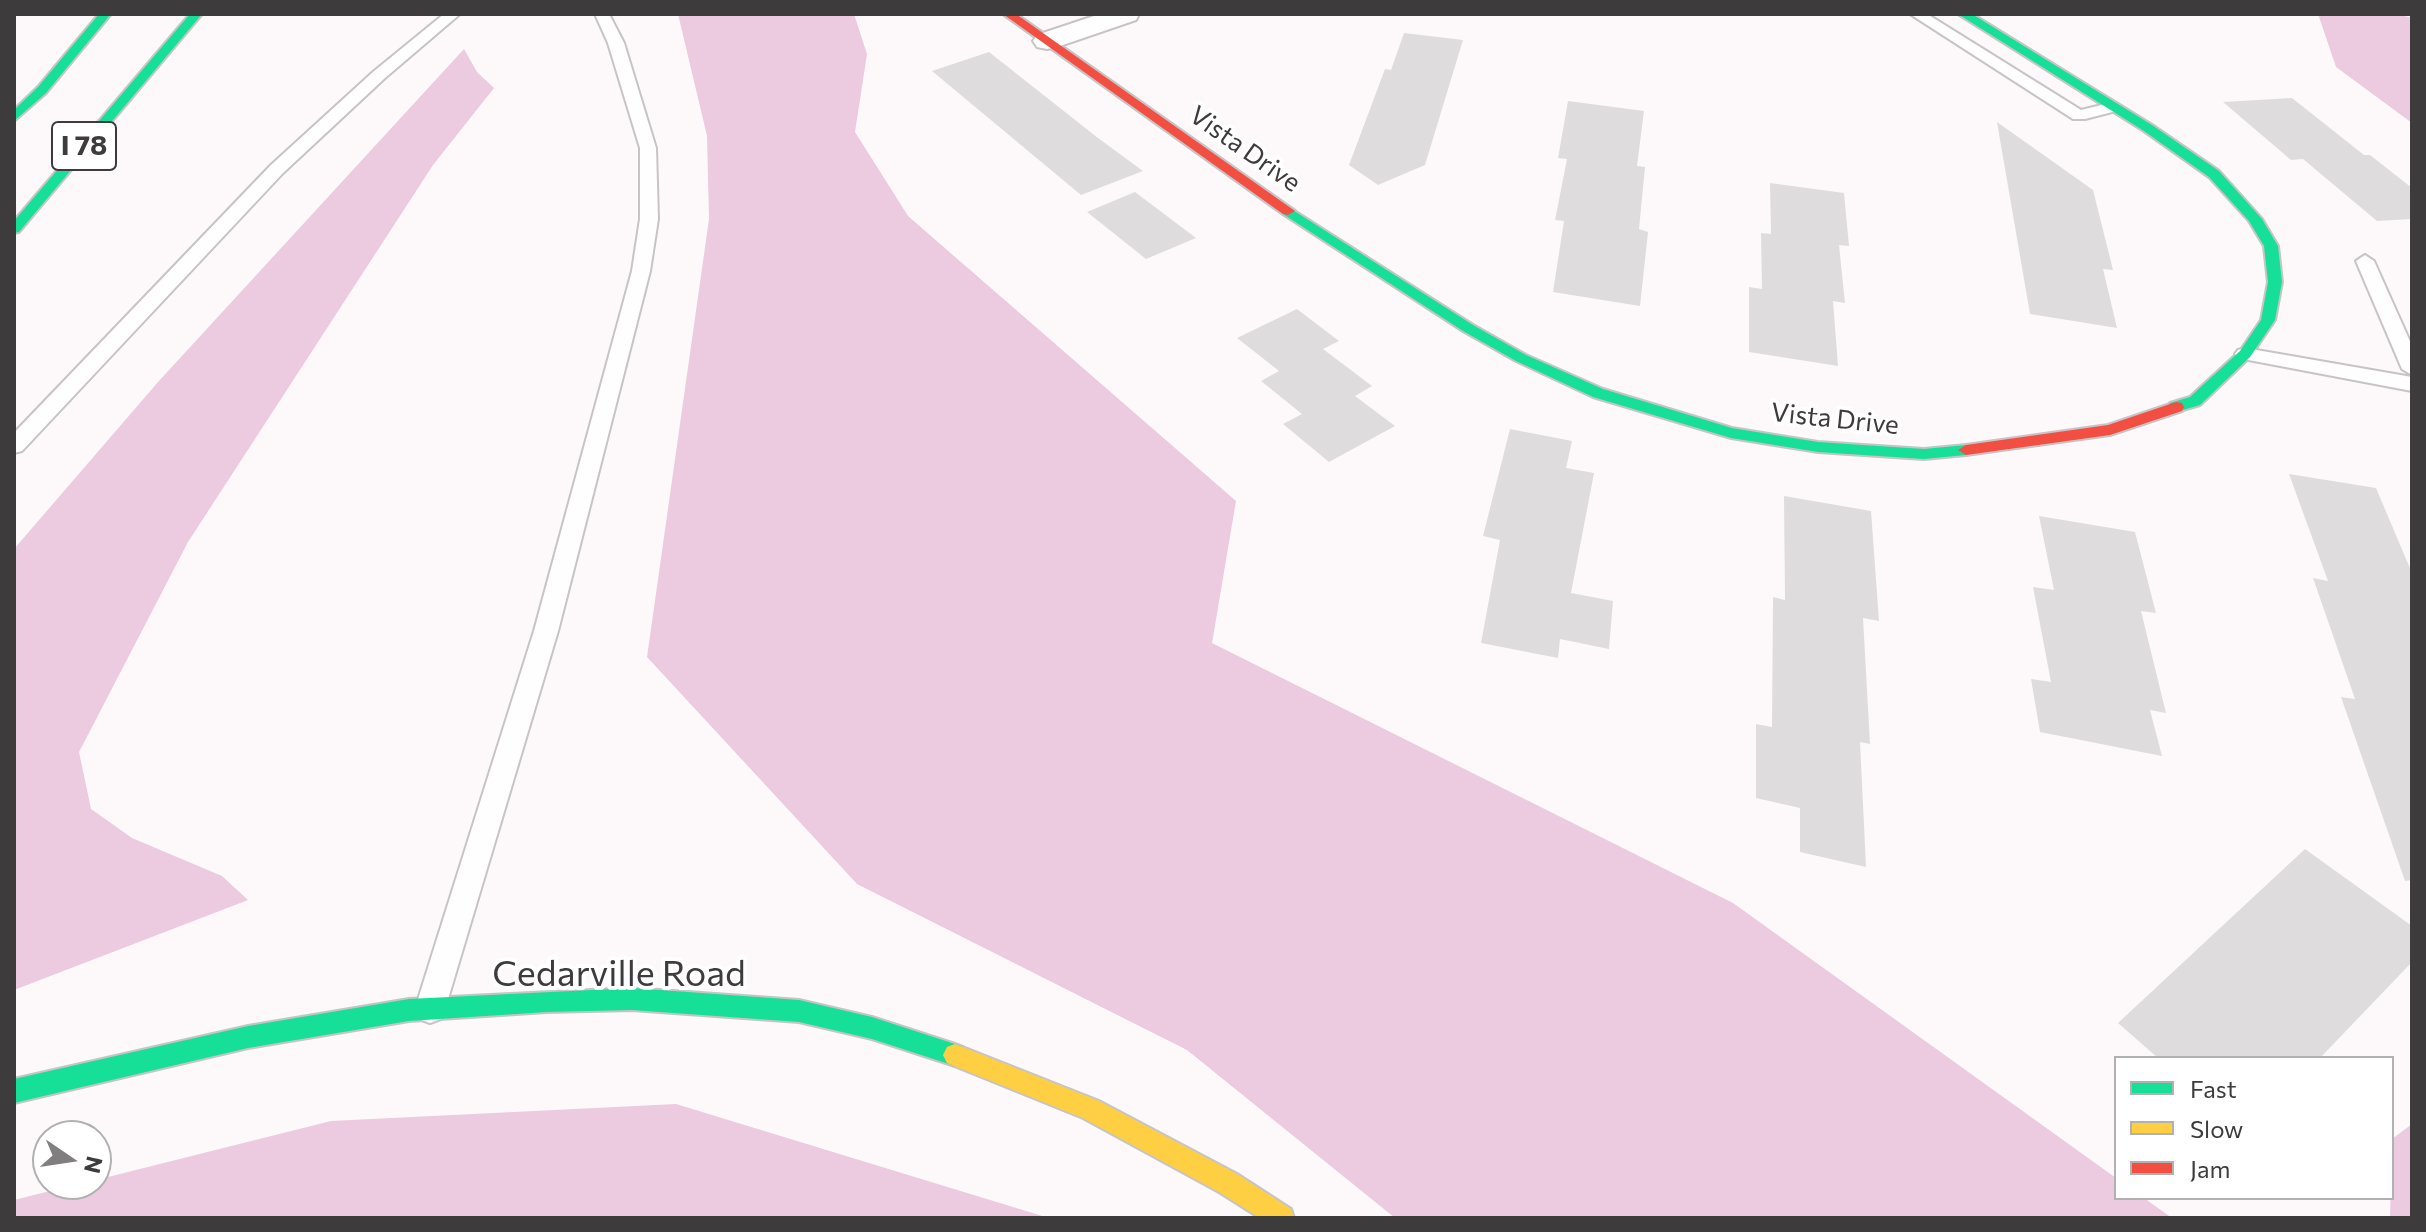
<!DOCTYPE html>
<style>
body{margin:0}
#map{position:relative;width:2426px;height:1232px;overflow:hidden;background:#fdf9fb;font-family:Commissioner,sans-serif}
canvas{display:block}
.frame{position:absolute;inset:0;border:16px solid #3e3b3d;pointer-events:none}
.legend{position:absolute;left:2114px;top:1056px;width:280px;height:144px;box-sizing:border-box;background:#fff;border:2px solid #b2b1b1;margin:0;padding:10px 14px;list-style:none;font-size:24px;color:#3e3b3d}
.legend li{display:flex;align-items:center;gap:16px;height:40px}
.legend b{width:40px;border:2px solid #b2b1b1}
.north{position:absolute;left:32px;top:1120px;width:80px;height:80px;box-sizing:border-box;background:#fff;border:2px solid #b2b1b1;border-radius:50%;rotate:103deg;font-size:22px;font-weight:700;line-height:32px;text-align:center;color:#3e3b3d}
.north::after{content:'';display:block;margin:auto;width:28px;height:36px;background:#817e80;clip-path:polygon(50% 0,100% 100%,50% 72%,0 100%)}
</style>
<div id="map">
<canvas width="2426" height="1232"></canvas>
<div class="frame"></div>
<ul class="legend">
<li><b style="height:10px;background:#16e098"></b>Fast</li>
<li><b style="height:10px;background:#ffcf43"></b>Slow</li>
<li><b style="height:10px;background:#f24e42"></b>Jam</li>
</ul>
<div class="north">N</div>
</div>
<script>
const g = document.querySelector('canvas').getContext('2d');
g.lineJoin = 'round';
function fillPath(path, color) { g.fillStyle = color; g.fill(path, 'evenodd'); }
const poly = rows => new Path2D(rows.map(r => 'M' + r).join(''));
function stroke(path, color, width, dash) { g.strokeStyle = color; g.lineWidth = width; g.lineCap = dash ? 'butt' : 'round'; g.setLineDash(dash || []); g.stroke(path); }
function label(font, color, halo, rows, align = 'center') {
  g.font = font + ' Commissioner,sans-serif'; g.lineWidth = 8; g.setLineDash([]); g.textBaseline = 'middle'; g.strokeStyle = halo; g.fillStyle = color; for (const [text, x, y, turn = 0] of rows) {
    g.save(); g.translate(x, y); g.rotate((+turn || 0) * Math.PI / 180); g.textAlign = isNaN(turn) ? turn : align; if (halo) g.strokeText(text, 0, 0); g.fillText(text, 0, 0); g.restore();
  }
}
fillPath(poly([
 [678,14,854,14,867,54,855,132,908,216,1236,501,1212,643,1733,903,2116,1178,2116,1198,2144,1198,2172,1218,1395,1218,1187,1050,857,884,647,657,709,219,707,136],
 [2318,14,2397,14,2412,18,2412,123,2336,67],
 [464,49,477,72,494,88,433,165,188,542,79,752,91,809,132,838,222,876,248,900,14,990,14,549,158,382],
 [676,1104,1049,1218,14,1218,14,1200,78,1184,96,1184,96,1180,331,1121],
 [2412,1124,2412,1218,2390,1218,2392,1139]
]), '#eccadf');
fillPath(poly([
 [1404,33,1463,40,1425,165,1378,185,1349,165,1385,69,1391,70],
 [989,52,1098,138,1143,171,1081,195,932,71],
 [2292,98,2364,155,2370,155,2412,188,2412,219,2377,221,2303,159,2291,160,2223,102],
 [1568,101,1644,111,1637,166,1645,167,1639,229,1648,232,1640,306,1553,292,1564,221,1555,220,1567,159,1558,158],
 [1997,122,2093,190,2113,270,2103,269,2117,328,2030,314],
 [1770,183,1844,193,1849,246,1839,245,1845,303,1833,301,1838,366,1749,352,1749,287,1762,289,1761,233,1771,234],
 [1135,192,1196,238,1146,259,1087,212],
 [1297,309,1339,341,1323,349,1372,386,1355,396,1395,426,1329,462,1283,424,1302,414,1261,381,1279,371,1237,338],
 [1510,429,1572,441,1566,468,1594,473,1571,593,1613,601,1609,649,1560,639,1558,658,1481,643,1500,540,1483,536],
 [2289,474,2376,488,2412,573,2412,880,2405,881,2341,697,2355,699,2313,578,2328,581],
 [1784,496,1871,511,1879,621,1863,618,1870,744,1860,742,1866,867,1800,852,1800,808,1756,798,1756,724,1772,727,1773,597,1785,600],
 [2039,516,2135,532,2156,613,2141,611,2166,713,2150,710,2162,756,2040,732,2031,679,2051,682,2033,587,2054,590],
 [2305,849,2412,926,2412,962,2320,1058,2158,1058,2118,1023]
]), '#dfdcdd');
const lane = poly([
 [444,14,460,14,385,78,283,173,22,451,14,453,14,433,271,165,373,72,444,14],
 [595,14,609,14,624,43,656,148,658,219,650,271,558,631,445,1009,441,1019,430,1023,419,1019,415,1009,534,631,632,271,640,219,640,148,608,43,595,14],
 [1910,14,1927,14,2081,110,2114,102,2122,107,2120,110,2085,119,2073,119,1910,14],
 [2365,255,2374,261,2412,346,2412,375,2402,369,2356,261,2365,255],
 [2245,348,2412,377,2412,391,2238,358,2235,354,2238,350,2245,348]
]);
const street = poly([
 [1100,14,1139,14,1136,20,1057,47,1047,49,1037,47,1033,41,1037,35,1100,14]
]);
const fast = poly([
 [99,14,111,14,46,93,14,121,14,110,38,87,99,14],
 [190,14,202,14,19,232,14,233,14,221,190,14],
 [1958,14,1972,14,2152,125,2219,171,2262,219,2278,246,2282,282,2275,320,2250,357,2200,405,2176,412,2168,407,2170,403,2190,397,2240,351,2261,320,2268,282,2264,246,2249,221,2209,177,2144,131,1958,14],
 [1288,207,1473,325,1526,355,1603,389,1732,428,1818,442,1924,449,1966,445,1974,450,1966,455,1924,459,1818,452,1731,438,1593,397,1516,361,1463,331,1283,214,1281,211,1288,207],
 [632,988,799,1000,872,1017,955,1044,963,1047,967,1055,963,1063,955,1066,872,1039,799,1022,632,1010,547,1012,409,1021,248,1048,14,1103,14,1079,248,1026,409,999,632,988]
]);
const slow = poly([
 [955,1044,1099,1101,1237,1174,1291,1209,1294,1218,1260,1218,1219,1192,1083,1118,947,1063,943,1055,947,1047,955,1044]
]);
const jam = poly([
 [1003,14,1016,14,1295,211,1288,215,1283,214,1003,14],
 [2176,402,2182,403,2184,407,2182,411,2110,435,1966,455,1958,450,1966,445,2108,425,2176,402]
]);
stroke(lane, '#c7c4c6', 4);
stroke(street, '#c7c4c6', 4);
stroke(fast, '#c7c4c6', 4);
stroke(slow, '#c7c4c6', 4);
stroke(jam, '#c7c4c6', 4);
fillPath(lane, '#fffefe');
fillPath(street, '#fffefe');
fillPath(fast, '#16e098');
fillPath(slow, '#ffcf43');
fillPath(jam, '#f24e42');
label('26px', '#3e3b3d', '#fff', [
 ["Vista Drive",1245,149,35],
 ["Vista Drive",1835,419,6]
]);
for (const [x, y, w] of [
 [84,146,64]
]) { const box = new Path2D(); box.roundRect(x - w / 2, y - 24, w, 48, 6); g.fillStyle = '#fff'; g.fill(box); stroke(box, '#3e3b3d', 2); }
label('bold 28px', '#3e3b3d', null, [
 ["I 78",84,146]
]);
label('36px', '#3e3b3d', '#fff', [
 ["Cedarville Road",619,974]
]);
</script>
